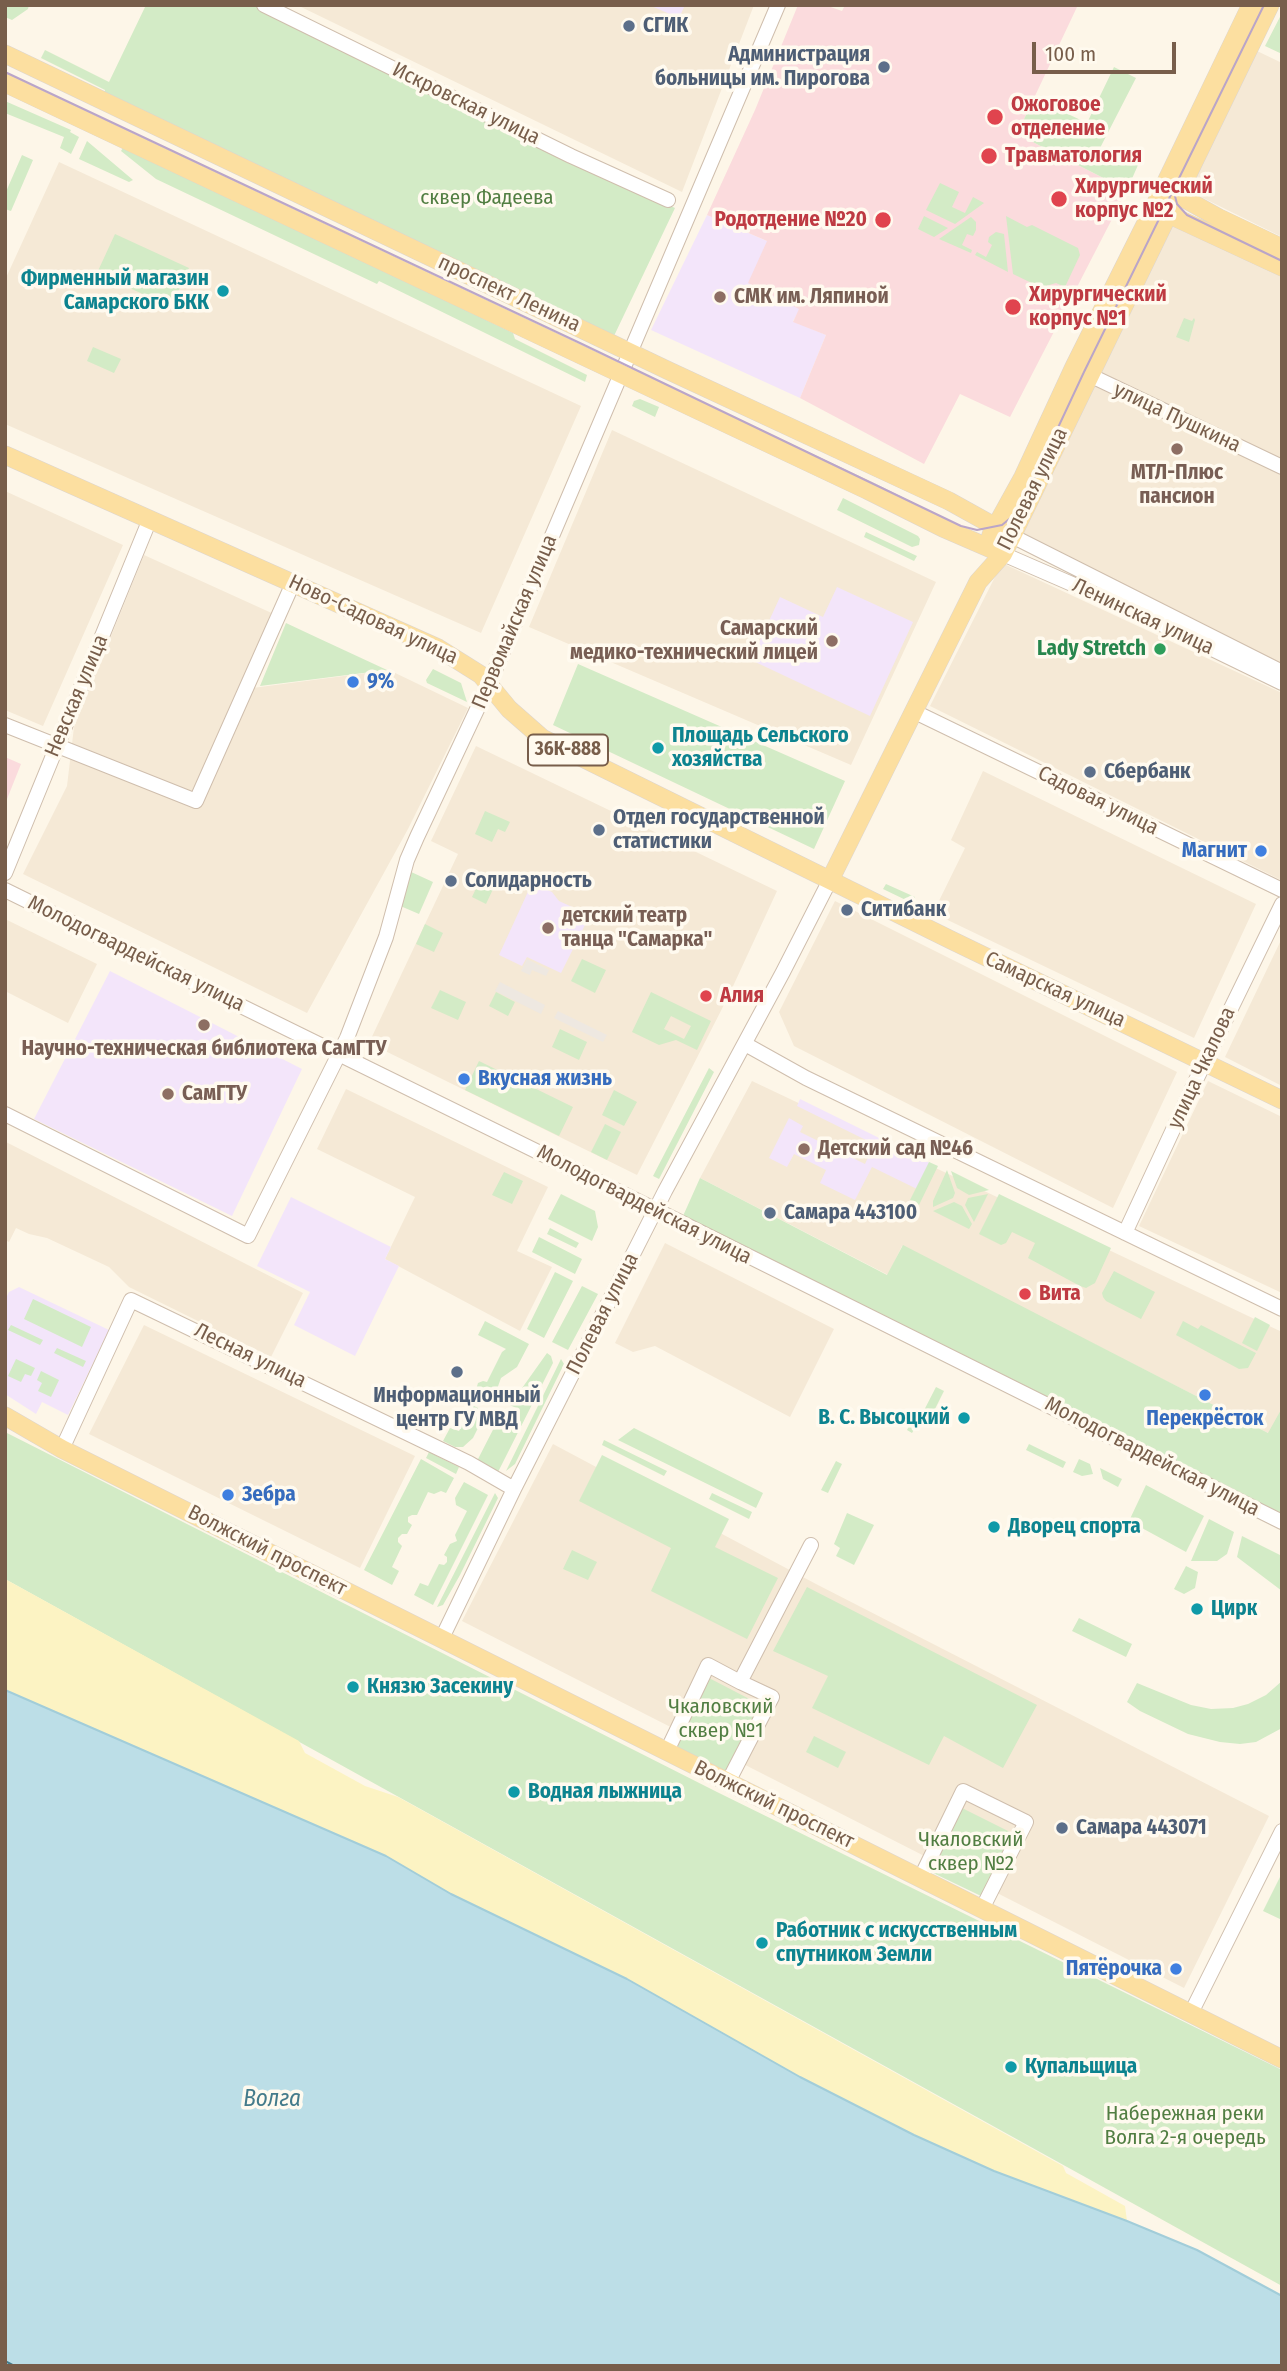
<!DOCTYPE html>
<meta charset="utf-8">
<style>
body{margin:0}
#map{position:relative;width:1287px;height:2371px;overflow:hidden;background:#fdf6e8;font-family:"Fira Sans Condensed",sans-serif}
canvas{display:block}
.frame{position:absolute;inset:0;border:7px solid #785e4b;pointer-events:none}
.scale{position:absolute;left:1032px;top:42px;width:144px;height:32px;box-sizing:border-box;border:4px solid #785e4b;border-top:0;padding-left:9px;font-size:21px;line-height:24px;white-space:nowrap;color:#785e4b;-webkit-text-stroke:5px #fffaef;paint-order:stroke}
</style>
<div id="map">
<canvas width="1287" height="2371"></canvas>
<div class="frame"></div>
<div class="scale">100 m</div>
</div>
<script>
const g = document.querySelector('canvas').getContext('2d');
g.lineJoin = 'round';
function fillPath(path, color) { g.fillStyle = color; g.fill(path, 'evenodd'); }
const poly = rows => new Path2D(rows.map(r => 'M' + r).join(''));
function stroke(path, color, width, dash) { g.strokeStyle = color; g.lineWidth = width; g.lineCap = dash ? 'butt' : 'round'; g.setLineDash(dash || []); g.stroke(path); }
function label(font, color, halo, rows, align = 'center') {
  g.font = font + ' "Fira Sans Condensed",sans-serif'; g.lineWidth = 7; g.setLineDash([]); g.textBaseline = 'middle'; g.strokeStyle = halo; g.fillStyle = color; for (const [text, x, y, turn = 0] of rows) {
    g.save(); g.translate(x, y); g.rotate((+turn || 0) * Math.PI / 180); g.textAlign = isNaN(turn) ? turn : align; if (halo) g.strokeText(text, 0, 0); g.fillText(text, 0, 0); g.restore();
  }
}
fillPath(poly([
 [297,5,754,5,682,192],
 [1255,50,1282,63,1282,237,1197,195,1190,186],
 [59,162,581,406,481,633,5,424,5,280],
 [1172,221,1282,273,1282,465,1096,373],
 [1089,383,1282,473,1282,664,1016,530],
 [612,430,936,582,851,765,529,627],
 [5,491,123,545,43,726,5,710],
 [144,555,276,615,245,689,389,670,468,708,408,829,307,1013,23,874,67,786,74,727],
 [1002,563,1282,693,1281,880,930,706],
 [476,746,777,891,728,997,637,1175,369,1043,458,854,431,841],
 [983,771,1256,904,1194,1038,933,913,965,848,951,840],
 [835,901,1177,1072,1113,1208,794,1046,779,1012],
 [5,919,97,964,68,1023,5,991],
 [1282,938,1282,1086,1225,1057],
 [752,1081,1282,1332,1282,1440,902,1246,888,1275,700,1178],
 [1208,1081,1282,1117,1282,1293,1139,1226],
 [346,1089,548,1187,517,1251,552,1267,520,1331,385,1259,415,1197,317,1149],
 [6,1142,303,1293,271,1357,129,1287,109,1267,47,1238,29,1234,16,1228,9,1242,5,1240],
 [665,1243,834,1329,790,1417,655,1346,633,1352,615,1343],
 [144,1325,415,1456,360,1568,89,1434],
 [553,1444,816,1584,1269,1816,1184,1988,462,1621]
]), '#f5e9d6');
fillPath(poly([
 [527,959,549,970,546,976,532,970,530,975,521,971],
 [500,982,545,1005,541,1014,495,991],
 [558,1011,607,1035,603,1042,554,1018]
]), '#eee8e1');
fillPath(poly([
 [649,5,685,5,679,18],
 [707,215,767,241,800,310,793,321,826,335,800,398,651,330],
 [837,587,913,622,870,716,751,660,780,597,823,617],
 [532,883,552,892,559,901,590,915,561,973,527,957,522,966,499,955],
 [110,971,302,1069,232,1216,34,1119],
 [800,1099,930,1163,917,1189,872,1167,855,1200,820,1183,826,1170,794,1154,787,1167,769,1158,789,1118,803,1126,800,1132,865,1164,874,1144,797,1106],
 [291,1197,391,1247,385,1259,399,1266,355,1356,294,1325,310,1292,257,1266],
 [19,1287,109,1330,68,1415,42,1402,36,1414,5,1394,5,1300,9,1292]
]), '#f3e5fa');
fillPath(poly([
 [798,5,825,5,842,11,845,5,1072,5,1077,7,1017,134,1127,190,1010,417,960,394,924,464,800,398,826,335,793,322,799,309,748,283,767,241,707,215,755,110],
 [5,757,21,764,5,804]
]), '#fbdbdd');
fillPath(poly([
 [5,5,29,5,28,9,12,20,5,17],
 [146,5,253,5,675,208,613,338,104,94,105,90,41,58,45,50,109,82],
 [1282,13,1282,54,1265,46],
 [1114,67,1136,78,1100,148,1138,165,1127,190,1017,134,1034,98,1087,123],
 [5,101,71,130,70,132,79,137,71,154,60,148,64,137,5,113],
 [87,141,133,180,129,182,79,159],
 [124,146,513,333,515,339,587,375,585,382,379,281,377,284,156,179,121,151],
 [22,155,33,160,11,211,5,209,5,194],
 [940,183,959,192,952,207,965,213,973,197,984,203,955,224,926,210],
 [924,216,948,228,934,237,918,229],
 [1006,216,1027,227,1032,225,1078,248,1080,255,1065,287,1056,283,1046,286,1044,289,1013,274],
 [971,217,976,222,976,230,973,236,967,234,962,245,972,250,971,253,939,239],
 [996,232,1004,234,1008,272,975,255,977,252,986,257,992,245,988,242,989,237],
 [115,234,189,268,171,307,97,273],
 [1184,318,1192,321,1194,318,1195,320,1189,342,1176,337],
 [93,347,121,359,114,373,87,361],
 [640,399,659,407,655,417,632,406,634,401],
 [843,498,918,536,920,539,919,545,912,547,837,510],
 [866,532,917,556,914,561,864,537],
 [286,623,318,638,387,670,260,686],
 [578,664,845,781,814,849,553,725],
 [433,669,461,683,467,702,427,683,426,680],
 [485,811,510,822,505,832,498,829,492,842,475,834],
 [409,871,433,882,419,914,398,905],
 [480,880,494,887,486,904,472,897],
 [886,884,915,897,912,903,883,889],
 [425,924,443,933,434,952,416,944],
 [582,959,606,970,595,993,571,981],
 [440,990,466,1002,458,1020,431,1008],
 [496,992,515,1002,508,1016,489,1006],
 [651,992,711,1021,697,1050,676,1040,659,1045,632,1032],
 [671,1016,691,1026,684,1039,664,1029],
 [560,1029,587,1042,579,1060,552,1047],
 [479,1061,573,1107,559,1136,465,1090],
 [709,1068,714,1072,659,1179,653,1176],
 [614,1090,637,1102,624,1126,602,1115],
 [605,1124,621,1132,607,1160,591,1152],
 [929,1162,938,1166,919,1205,910,1200],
 [947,1170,955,1193,953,1198,933,1207,933,1201],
 [951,1171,989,1190,969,1195,957,1188],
 [504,1172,523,1181,512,1204,492,1195],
 [700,1178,887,1275,903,1245,1268,1433,1282,1408,1282,1515,683,1216],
 [561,1194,595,1211,598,1227,592,1241,548,1219],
 [988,1194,974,1222,965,1205,968,1198],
 [999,1194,1111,1248,1095,1283,1086,1288,1080,1286,1028,1258,1035,1243,1012,1232,1006,1243,1001,1245,979,1234],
 [954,1202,962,1206,972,1224,969,1229,933,1211],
 [550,1228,579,1243,576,1248,547,1234],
 [539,1237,582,1259,575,1274,532,1252],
 [1114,1271,1155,1292,1141,1319,1106,1301,1103,1297,1102,1293],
 [555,1272,573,1281,544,1338,527,1329],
 [582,1286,598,1294,568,1350,552,1342],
 [33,1299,91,1327,82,1347,24,1319],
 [1255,1317,1270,1325,1257,1351,1242,1343],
 [485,1321,529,1344,517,1367,501,1378,492,1403,474,1396,478,1383,483,1381,487,1382,502,1352,506,1349,478,1335],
 [1183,1321,1198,1329,1201,1325,1256,1353,1248,1368,1239,1369,1176,1335],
 [11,1325,43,1340,40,1345,8,1330],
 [57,1348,86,1361,83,1367,54,1353],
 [547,1353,551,1356,553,1363,498,1472,477,1461,499,1418,509,1422,516,1408,510,1405],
 [16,1359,35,1368,31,1376,25,1374,21,1382,8,1376],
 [561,1359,564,1364,515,1464,506,1471],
 [41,1371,59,1380,51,1397,38,1391,42,1383,37,1380],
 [936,1387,944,1391,926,1427,918,1423,912,1433,907,1430,912,1420,918,1422],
 [472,1405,486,1412,473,1438,463,1447,455,1447,443,1441,450,1428,459,1431],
 [634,1428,763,1493,756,1508,618,1440],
 [5,1432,717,1792,1282,2070,1282,2286,5,1579],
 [604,1440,667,1471,664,1476,602,1445],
 [1029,1444,1066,1462,1063,1468,1026,1450],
 [429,1452,459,1467,456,1474,426,1458],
 [602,1455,729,1519,715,1547,778,1578,747,1639,651,1591,671,1548,579,1501],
 [421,1459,454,1478,446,1493,441,1491,434,1494,428,1492,417,1515,412,1515,408,1517,408,1522,412,1525,407,1534,402,1534,398,1538,398,1542,402,1546,392,1567,399,1571,392,1585,364,1570],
 [1079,1459,1090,1464,1093,1474,1082,1476,1073,1472],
 [836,1461,842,1464,828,1493,821,1490],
 [1100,1468,1122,1479,1118,1487,1103,1479],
 [464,1482,488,1495,433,1605,414,1595,420,1583,428,1586,439,1564,444,1565,447,1562,447,1557,444,1555,450,1544,457,1541,455,1535,467,1511,456,1505,455,1498],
 [1146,1485,1204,1516,1186,1552,1129,1521],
 [495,1493,498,1498,460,1575,443,1605,437,1607],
 [712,1493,752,1512,749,1519,709,1499],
 [847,1513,874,1525,854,1565,836,1556,840,1548,834,1544],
 [1209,1519,1234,1532,1227,1554,1217,1561,1191,1561],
 [1242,1536,1282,1556,1282,1591,1237,1557],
 [572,1550,597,1562,588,1580,563,1569],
 [1186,1566,1198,1572,1195,1588,1184,1594,1174,1589],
 [807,1587,1037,1705,1003,1768,944,1736,929,1765,812,1708,828,1676,773,1651],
 [1079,1618,1132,1644,1126,1657,1072,1631],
 [709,1678,761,1705,727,1774,674,1748],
 [1282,1681,1282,1728,1256,1742,1240,1744,1220,1742,1188,1734,1140,1711,1127,1702,1137,1683,1191,1705,1211,1709,1233,1708,1248,1704,1266,1695],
 [814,1736,846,1752,838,1768,806,1752],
 [960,1807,1012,1833,981,1896,929,1871],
 [1282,1873,1282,1920,1263,1911]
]), '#d3ebc6');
fillPath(poly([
 [5,1579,299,1741,305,1753,365,1786,398,1797,1063,2166,1066,2173,1125,2206,1127,2221,994,2171,914,2135,800,2077,627,1979,451,1894,338,1835,5,1690]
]), '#fcf3c3');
const water = poly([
 [5,1690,386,1856,451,1894,627,1979,800,2077,914,2135,994,2171,1127,2221,1197,2250,1282,2296,1282,2366,5,2366,5,1690]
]);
fillPath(water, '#bcdee7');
stroke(water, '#a2cdd9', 2);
stroke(poly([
 [5,2361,15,2366]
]), '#447b8b', 2, [9, 7]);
const minor = poly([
 [264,5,571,156,668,200],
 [1081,371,1282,467],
 [1012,536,1282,672],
 [1003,554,1134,611,1282,683],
 [915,712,1282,890],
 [5,725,196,801,293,583],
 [5,873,150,519],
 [5,890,656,1210,1282,1522],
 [745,1044,806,1078,1282,1309],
 [5,1114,248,1236,347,1038,386,937,407,860,417,837,489,684,778,5],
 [1125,1233,1197,1078,1282,904],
 [62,1449,131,1300,469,1463,514,1489],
 [442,1638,514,1489,665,1191,783,972,830,880],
 [667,1751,708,1665,740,1682],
 [728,1782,772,1697,740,1682,811,1545],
 [921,1877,963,1791,1026,1822,982,1909],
 [1191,2013,1282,1831]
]);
const major = poly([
 [5,54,667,370,949,501,1012,536],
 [5,83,867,490,943,528,1003,554],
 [1167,189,1219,218,1282,248],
 [1157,209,1282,267],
 [5,455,438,648,481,675,509,709,542,738,951,940,1282,1100],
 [991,535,1023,477,1074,367,1154,207,1251,5],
 [830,880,978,582,1003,554,1012,536,1270,5],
 [5,1416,62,1449,1282,2059]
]);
stroke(minor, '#cfbead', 16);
stroke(major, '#dcd5d0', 19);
stroke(minor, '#fff', 14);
stroke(major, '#fcdfa0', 18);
stroke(poly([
 [5,72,582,344,961,526,977,530,1002,525,1019,511,1084,372,1264,5],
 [1173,188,1177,204,1187,215,1282,261]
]), '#baa5c8', 2);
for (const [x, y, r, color] of [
 [629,26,7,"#5c6f8a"],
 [884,67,7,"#5c6f8a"],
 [995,117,9,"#e0444e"],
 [989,156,9,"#e0444e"],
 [1059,199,9,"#e0444e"],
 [883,220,9,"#e0444e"],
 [223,291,7,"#0f9aa8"],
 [720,297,7,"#8d6e63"],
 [1013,307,9,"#e0444e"],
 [1177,449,7,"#8d6e63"],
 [832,641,7,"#8d6e63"],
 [1160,649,7,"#2e9e5b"],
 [353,682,7,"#3f7fe0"],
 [658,748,7,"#0f9aa8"],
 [1090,772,7,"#5c6f8a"],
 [599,830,7,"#5c6f8a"],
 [1261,851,7,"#3f7fe0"],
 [451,881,7,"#5c6f8a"],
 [847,910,7,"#5c6f8a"],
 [548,928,7,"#8d6e63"],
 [706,996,7,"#e0444e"],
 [204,1025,7,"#8d6e63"],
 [464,1079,7,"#3f7fe0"],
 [168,1094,7,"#8d6e63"],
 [804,1149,7,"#8d6e63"],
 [770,1213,7,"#5c6f8a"],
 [1025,1294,7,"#e0444e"],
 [457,1372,7,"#5c6f8a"],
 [1205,1395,7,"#3f7fe0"],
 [964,1418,7,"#0f9aa8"],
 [228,1495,7,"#3f7fe0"],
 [994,1527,7,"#0f9aa8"],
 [1197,1609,7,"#0f9aa8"],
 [353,1687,7,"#0f9aa8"],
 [514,1792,7,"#0f9aa8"],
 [1062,1828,7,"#5c6f8a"],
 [762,1943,7,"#0f9aa8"],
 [1176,1969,7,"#3f7fe0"],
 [1011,2067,7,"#0f9aa8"]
]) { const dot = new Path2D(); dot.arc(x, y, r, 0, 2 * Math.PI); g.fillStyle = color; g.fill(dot); stroke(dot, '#fffaef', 2.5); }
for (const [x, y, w] of [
 [568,750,80]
]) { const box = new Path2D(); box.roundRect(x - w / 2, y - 15.5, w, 31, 5); g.fillStyle = '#fffaef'; g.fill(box); stroke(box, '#785e4b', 2); }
label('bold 19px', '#785e4b', null, [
 ["36К-888",568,750]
]);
label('bold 21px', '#4e5e75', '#fffaef', [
 ["СГИК",643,26],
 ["Администрация",870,55,"right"],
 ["больницы им. Пирогова",870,79,"right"],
 ["Сбербанк",1104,772],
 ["Отдел государственной",613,818],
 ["статистики",613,842],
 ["Солидарность",465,881],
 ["Ситибанк",861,910],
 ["Самара 443100",784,1213],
 ["Информационный",457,1396,"center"],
 ["центр ГУ МВД",457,1420,"center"],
 ["Самара 443071",1076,1828]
], 'left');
label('21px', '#785e4b', '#fffaef', [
 ["Искровская улица",466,104,26],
 ["проспект Ленина",509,294,25],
 ["улица Пушкина",1177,418,25],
 ["Полевая улица",1033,489,-64],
 ["Ленинская улица",1143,617,25],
 ["Ново-Садовая улица",373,620,25],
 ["Первомайская улица",515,622,-67],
 ["Невская улица",77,696,-67],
 ["Садовая улица",1098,801,26],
 ["Молодогвардейская улица",136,954,26],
 ["Самарская улица",1055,990,25],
 ["улица Чкалова",1202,1068,-65],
 ["Молодогвардейская улица",644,1205,27],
 ["Полевая улица",603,1314,-63],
 ["Лесная улица",250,1356,26],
 ["Молодогвардейская улица",1152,1457,27],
 ["Волжский проспект",267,1551,27],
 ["Волжский проспект",774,1805,26]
]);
label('bold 21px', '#be3a42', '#fffaef', [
 ["Ожоговое",1011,105],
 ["отделение",1011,129],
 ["Травматология",1005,156],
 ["Хирургический",1075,187],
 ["корпус №2",1075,211],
 ["Родотдение №20",867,220,"right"],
 ["Хирургический",1029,295],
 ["корпус №1",1029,319],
 ["Алия",720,996],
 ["Вита",1039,1294]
], 'left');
label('21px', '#517e42', '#fffaef', [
 ["сквер Фадеева",487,198],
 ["Чкаловский",721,1707],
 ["сквер №1",721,1731],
 ["Чкаловский",971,1840],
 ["сквер №2",971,1864],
 ["Набережная реки",1185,2114],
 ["Волга 2-я очередь",1185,2138]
]);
label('bold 21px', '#0d838f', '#fffaef', [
 ["Фирменный магазин",209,279,"right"],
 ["Самарского БКК",209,303,"right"],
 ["Площадь Сельского",672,736],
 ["хозяйства",672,760],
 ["В. С. Высоцкий",950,1418,"right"],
 ["Дворец спорта",1008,1527],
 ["Цирк",1211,1609],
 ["Князю Засекину",367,1687],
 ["Водная лыжница",528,1792],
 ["Работник с искусственным",776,1931],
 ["спутником Земли",776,1955],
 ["Купальщица",1025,2067]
], 'left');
label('bold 21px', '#785e54', '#fffaef', [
 ["СМК им. Ляпиной",734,297],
 ["МТЛ-Плюс",1177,473,"center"],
 ["пансион",1177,497,"center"],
 ["Самарский",818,629,"right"],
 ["медико-технический лицей",818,653,"right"],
 ["детский театр",562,916],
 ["танца \"Самарка\"",562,940],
 ["Научно-техническая библиотека СамГТУ",204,1049,"center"],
 ["СамГТУ",182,1094],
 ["Детский сад №46",818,1149]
], 'left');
label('bold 21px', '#27864d', '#fffaef', [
 ["Lady Stretch",1146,649]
], 'right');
label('bold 21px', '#366cbe', '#fffaef', [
 ["9%",367,682],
 ["Магнит",1247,851,"right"],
 ["Вкусная жизнь",478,1079],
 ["Перекрёсток",1205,1419,"center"],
 ["Зебра",242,1495],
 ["Пятёрочка",1162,1969,"right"]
], 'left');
label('italic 23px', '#447b8b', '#fffaef', [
 ["Волга",272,2100]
]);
</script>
